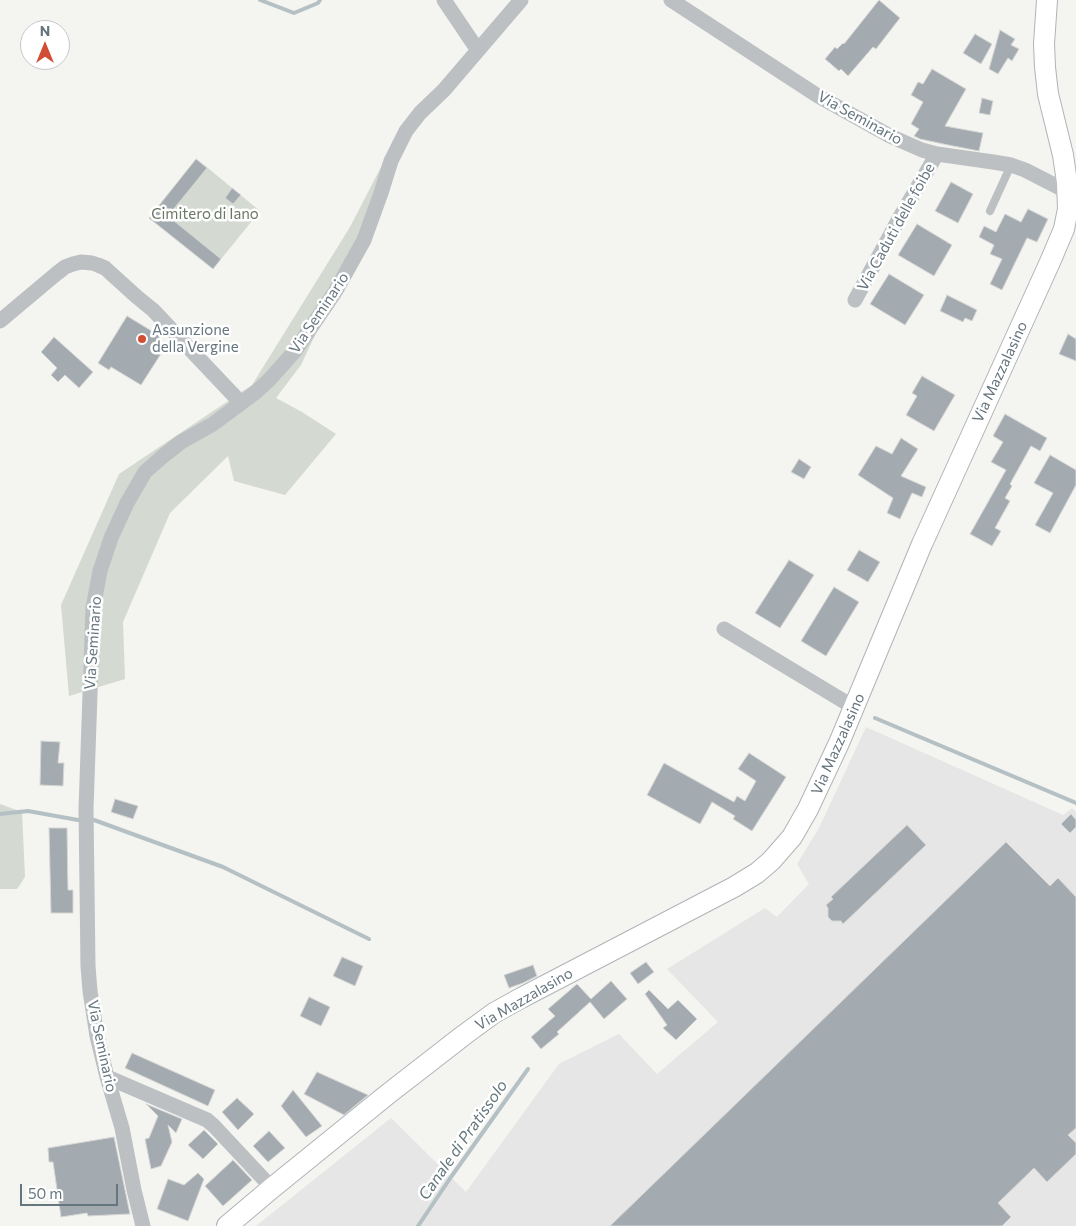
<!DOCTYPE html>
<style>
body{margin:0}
#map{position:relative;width:1076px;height:1226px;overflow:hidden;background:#f4f4f1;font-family:Commissioner,sans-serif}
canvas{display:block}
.north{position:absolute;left:20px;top:20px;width:50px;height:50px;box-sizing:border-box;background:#fff;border:1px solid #c2c8cc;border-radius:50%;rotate:0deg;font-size:14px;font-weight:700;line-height:20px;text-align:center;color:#66767f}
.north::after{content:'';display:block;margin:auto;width:18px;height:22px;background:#d14e35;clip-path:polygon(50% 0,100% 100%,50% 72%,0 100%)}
.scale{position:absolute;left:20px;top:1184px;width:98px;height:22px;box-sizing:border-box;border:2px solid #66767f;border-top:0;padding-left:6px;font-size:15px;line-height:18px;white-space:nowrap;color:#66767f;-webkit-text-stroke:4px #fff;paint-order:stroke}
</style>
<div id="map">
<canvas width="1076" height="1226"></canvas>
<div class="north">N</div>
<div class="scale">50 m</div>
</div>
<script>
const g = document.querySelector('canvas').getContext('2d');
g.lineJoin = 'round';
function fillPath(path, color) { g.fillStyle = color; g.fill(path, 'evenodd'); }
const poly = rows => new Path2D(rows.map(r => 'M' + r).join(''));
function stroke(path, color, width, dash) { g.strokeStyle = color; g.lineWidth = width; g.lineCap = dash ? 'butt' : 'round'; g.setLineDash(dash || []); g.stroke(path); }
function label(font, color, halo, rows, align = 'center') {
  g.font = font + ' Commissioner,sans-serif'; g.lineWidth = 5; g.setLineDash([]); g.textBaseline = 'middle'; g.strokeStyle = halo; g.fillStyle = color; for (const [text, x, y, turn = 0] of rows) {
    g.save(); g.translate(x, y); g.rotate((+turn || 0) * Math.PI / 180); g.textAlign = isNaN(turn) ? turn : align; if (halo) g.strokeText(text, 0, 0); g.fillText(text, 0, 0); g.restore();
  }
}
fillPath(poly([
 [866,727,1063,815,1072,808,1076,812,1076,1226,256,1226,391,1118,466,1192,559,1064,619,1034,657,1074,718,1022,667,969,765,908,777,917,809,884,797,864,819,828]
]), '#e5e6e5');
fillPath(poly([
 [397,136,360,239,301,365,276,398,302,412,336,434,285,495,234,481,228,456,170,513,123,622,125,679,69,696,61,605,119,474,252,385,350,227],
 [197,159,260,211,213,269,149,218],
 [0,804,22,812,25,877,17,889,0,889]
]), '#d4d9d1');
stroke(poly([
 [260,0,294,13,318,3,320,0],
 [875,718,1076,803],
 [0,814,28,811,78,820],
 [94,820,223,867,369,939],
 [418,1226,451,1177,528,1069]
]), '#b4c0c3', 4);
const building = poly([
 [879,0,900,18,876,49,873,47,848,76,841,69,839,71,825,59,835,47,837,49,843,43,844,44,879,0],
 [1000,30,1015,39,1011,45,1019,49,1012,61,1008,58,998,74,989,69,1000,30],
 [975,34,992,44,981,64,963,53,975,34],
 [932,69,966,89,945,126,983,133,979,151,948,145,920,139,914,136,919,129,911,124,923,102,911,95,918,82,923,84,932,69],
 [982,98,993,101,990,115,979,113,982,98],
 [196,159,207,168,168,216,221,259,213,269,149,218,196,159],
 [951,182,973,194,958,223,935,211,951,182],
 [232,188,241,195,233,204,225,198,232,188],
 [1028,209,1048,219,1037,242,1027,238,1002,290,990,284,1002,259,990,254,994,245,979,237,984,226,996,232,1005,214,1021,222,1028,209],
 [917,224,952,245,934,276,898,255,917,224],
 [889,274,924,295,905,325,870,304,889,274],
 [947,295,977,310,972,321,965,318,963,322,940,311,947,295],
 [127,316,160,336,158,341,166,346,141,385,111,367,109,370,98,363,127,316],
 [1068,334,1076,339,1076,361,1059,354,1068,334],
 [54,337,93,372,79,388,65,375,58,382,51,375,57,368,41,352,54,337],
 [922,376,955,395,934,431,906,415,917,396,912,393,922,376],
 [1005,414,1047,438,1040,451,1031,446,1010,484,1012,486,1005,498,1010,501,995,528,1001,531,992,546,970,534,1006,470,991,462,1003,442,993,436,1005,414],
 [901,438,918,449,901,476,926,487,922,497,912,493,900,519,887,513,893,498,858,475,876,446,892,454,901,438],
 [1050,455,1076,470,1076,485,1050,533,1035,525,1053,493,1034,483,1050,455],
 [799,459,811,467,804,479,791,472,799,459],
 [859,550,880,562,868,582,847,570,859,550],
 [789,560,814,575,780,628,755,613,789,560],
 [834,587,859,602,826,656,801,641,834,587],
 [41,741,60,742,58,763,64,763,63,786,40,785,41,741],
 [749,753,786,777,752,831,733,819,735,816,712,802,700,824,647,795,664,763,734,802,737,796,745,801,756,781,738,769,749,753],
 [115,799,138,806,133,819,111,812,115,799],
 [1071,814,1076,820,1076,827,1070,833,1061,824,1071,814],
 [907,825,926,845,843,924,841,921,832,921,828,917,828,908,826,905,833,899,831,897,907,825],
 [49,828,67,828,68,890,73,890,73,913,51,913,49,828],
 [1006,842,1050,886,1058,878,1076,897,1076,1128,1068,1135,1076,1143,1076,1154,1047,1182,1034,1168,998,1203,1011,1217,1002,1226,610,1226,1006,842],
 [342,957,363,966,355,986,333,976,342,957],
 [646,962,654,972,638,984,630,973,646,962],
 [533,965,537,976,523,983,509,988,504,975,533,965],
 [611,981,627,999,604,1019,590,1002,557,1032,559,1034,541,1049,531,1037,555,1016,548,1009,577,984,591,999,611,981],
 [649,990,668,1009,678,1000,697,1019,676,1040,663,1028,667,1025,645,994,649,990],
 [309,997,330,1007,321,1026,300,1016,309,997],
 [132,1053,215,1090,208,1106,125,1068,132,1053],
 [317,1072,368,1095,344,1115,304,1094,317,1072],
 [293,1090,322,1126,306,1137,281,1106,293,1090],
 [237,1098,254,1114,238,1130,222,1112,237,1098],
 [146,1104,182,1119,176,1133,168,1125,172,1142,161,1166,151,1169,145,1139,149,1138,158,1116,146,1104],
 [204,1130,218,1144,203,1159,188,1145,204,1130],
 [269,1131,285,1148,268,1162,253,1146,269,1131],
 [114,1137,130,1214,88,1216,87,1213,61,1217,53,1162,49,1162,48,1148,114,1137],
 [233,1160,252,1180,223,1206,205,1186,233,1160],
 [198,1173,204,1179,188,1221,157,1209,168,1179,184,1185,198,1173]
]);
fillPath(building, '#a4abb0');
stroke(building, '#d6d6d4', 1);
const secondary = poly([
 [227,1226,272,1188,388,1094,464,1035,494,1013,521,998,734,887,757,873,771,861,792,837,808,809,839,743,922,544,1050,262,1064,229,1068,209,1067,182,1063,155,1048,94,1045,67,1044,44,1047,0]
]);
stroke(secondary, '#aeb4b7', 22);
stroke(poly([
 [990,211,1011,165]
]), '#bcc0c3', 8);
stroke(poly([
 [444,0,477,49],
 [671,0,818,96,890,136,922,150,937,154,993,162,1011,165,1025,170,1068,192],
 [855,300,900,217,937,154],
 [0,321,56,274,65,267,73,264,81,262,92,263,98,265,105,268,137,297,153,310,241,403],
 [724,629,855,708],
 [107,1077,207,1120,214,1126,272,1188],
 [143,1226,134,1190,122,1128,107,1077,97,1036,90,991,88,966,86,809,93,608,100,571,111,538,127,503,145,472,162,457,181,442,213,424,256,392,269,380,295,351,335,292,364,240,381,193,391,161,406,131,420,113,444,90,521,0]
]), '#bcc0c3', 15);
stroke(secondary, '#fff', 20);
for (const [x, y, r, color] of [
 [142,339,5,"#d14e35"]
]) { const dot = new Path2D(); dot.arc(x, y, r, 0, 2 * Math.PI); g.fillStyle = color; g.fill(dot); stroke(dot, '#fff', 2); }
label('15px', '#66767f', '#fff', [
 ["Via Seminario",860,118,29],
 ["Via Caduti delle foibe",896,227,-61],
 ["Via Seminario",319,313,-56],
 ["Via Mazzalasino",1000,372,-65],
 ["Via Seminario",93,643,-86],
 ["Via Mazzalasino",838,744,-66],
 ["Via Mazzalasino",524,999,-30],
 ["Via Seminario",102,1046,78]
]);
label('15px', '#6a7765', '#fff', [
 ["Cimitero di Iano",205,214]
]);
label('15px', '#66767f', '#fff', [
 ["Assunzione",152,330],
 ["della Vergine",152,347]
], 'left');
label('italic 16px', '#63777c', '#fff', [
 ["Canale di Pratissolo",463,1140,-55]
]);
</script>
